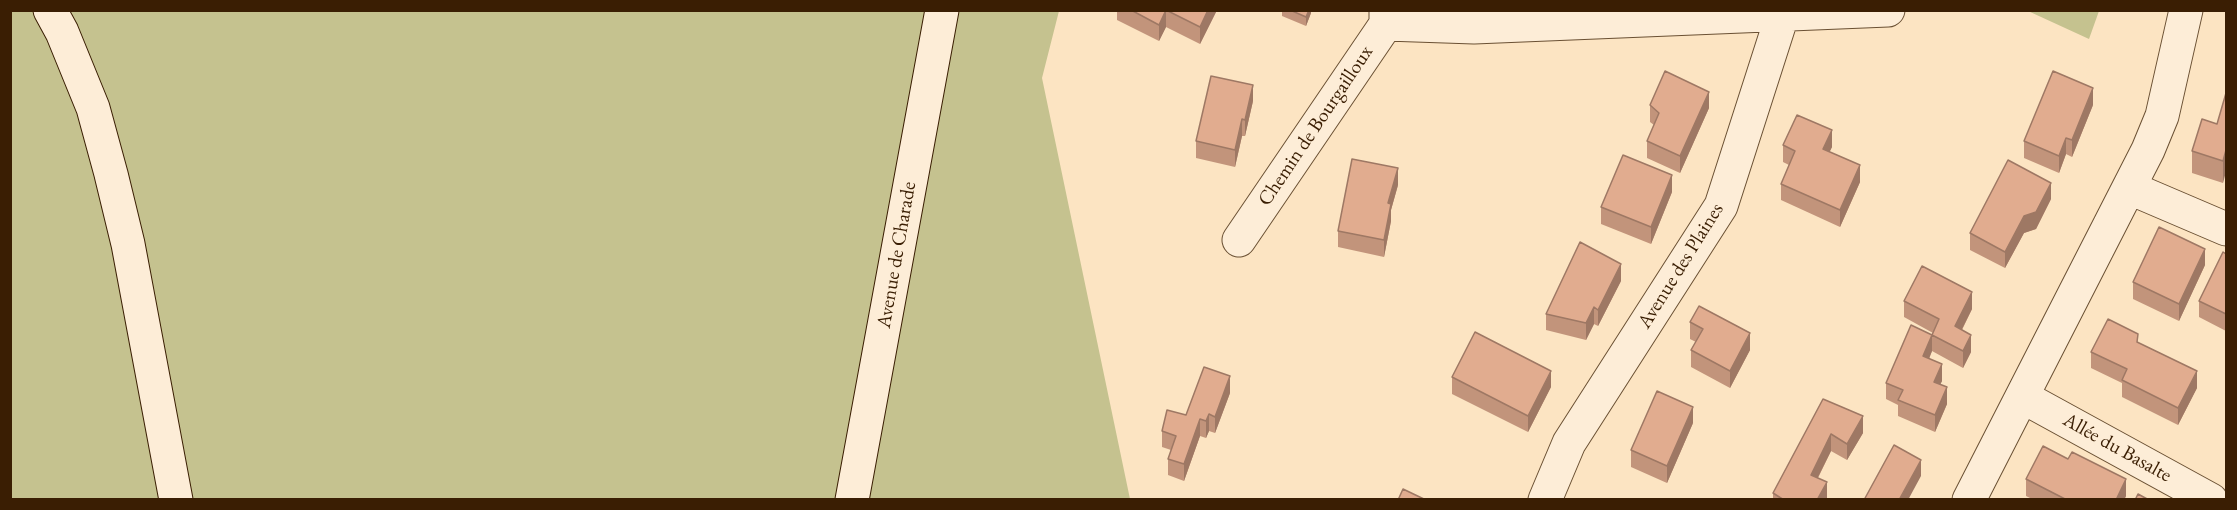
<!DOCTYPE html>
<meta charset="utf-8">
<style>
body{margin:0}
#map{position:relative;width:2237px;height:510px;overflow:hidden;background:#fce4c2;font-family:"EB Garamond",serif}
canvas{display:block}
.frame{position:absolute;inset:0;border:12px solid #3a1e03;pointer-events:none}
</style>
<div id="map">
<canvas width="2237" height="510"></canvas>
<div class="frame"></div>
</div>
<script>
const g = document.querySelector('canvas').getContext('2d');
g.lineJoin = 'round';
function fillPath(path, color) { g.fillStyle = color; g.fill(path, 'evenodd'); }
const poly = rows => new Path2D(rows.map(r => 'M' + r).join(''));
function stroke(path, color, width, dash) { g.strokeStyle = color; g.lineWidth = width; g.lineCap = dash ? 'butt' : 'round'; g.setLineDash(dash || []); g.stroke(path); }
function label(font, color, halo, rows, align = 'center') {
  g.font = font + ' "EB Garamond",serif'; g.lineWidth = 4.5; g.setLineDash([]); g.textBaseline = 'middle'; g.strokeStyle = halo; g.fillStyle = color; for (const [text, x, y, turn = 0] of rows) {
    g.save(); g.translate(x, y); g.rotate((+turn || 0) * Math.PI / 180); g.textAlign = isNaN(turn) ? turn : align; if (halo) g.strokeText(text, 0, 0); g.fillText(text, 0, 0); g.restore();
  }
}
fillPath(poly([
 [10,11,1059,11,1042,78,1130,499,11,499],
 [2028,11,2099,11,2089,39]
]), '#c5c28f');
const street = poly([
 [1386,24,1474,27,1888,10],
 [2130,188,2226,229],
 [1239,240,1386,24,1386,10],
 [2023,397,2211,500],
 [1545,500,1569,443,1721,206,1782,16],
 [1969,500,2148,150,2162,116,2186,10]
]);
const secondary = poly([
 [50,10,62,32,93,108,111,174,128,244,176,500],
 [852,500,942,10]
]);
stroke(street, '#6a5033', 35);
stroke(secondary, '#3a1e03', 35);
stroke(street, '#fdedd7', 33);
stroke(secondary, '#fdedd7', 33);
fillPath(poly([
 [1117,10,1217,10,1200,44,1166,27,1159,41,1117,20],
 [1282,10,1311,10,1311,13,1306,26,1282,16],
 [2226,93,2223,183,2192,173,2192,151,2217,124],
 [1253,101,1245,136,1242,136,1235,167,1196,158,1196,141],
 [1650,105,1709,108,1680,173,1647,158,1647,141,1654,125,1650,122],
 [2093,105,2072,157,2066,154,2059,173,2024,158,2024,141],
 [1783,145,1832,147,1829,152,1860,182,1840,227,1781,200,1781,184,1789,165,1783,162],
 [1398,185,1391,210,1391,221,1384,257,1338,247,1338,231],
 [1672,192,1651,244,1601,224,1601,207],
 [2051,199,2036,229,2024,233,2005,268,1970,250,1970,233],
 [2226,254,2226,331,2199,317,2199,301],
 [2205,265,2179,321,2133,299,2133,282],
 [1621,281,1598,326,1594,324,1586,340,1546,330,1546,314],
 [1904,301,1972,309,1962,330,1971,352,1963,368,1932,351,1929,359,1942,381,1940,384,1947,404,1935,432,1898,416,1898,405,1886,399,1886,383,1932,335,1933,333,1904,317],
 [1690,322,1750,350,1730,388,1691,367,1691,350,1696,342,1690,339],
 [2138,342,2197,388,2178,425,2122,397,2122,383,2091,368,2091,352],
 [1452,377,1551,387,1528,432,1452,394],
 [1230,393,1215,433,1209,431,1206,438,1200,436,1184,481,1168,475,1168,459,1171,450,1162,447,1162,431,1186,415],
 [1823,399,1863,433,1847,460,1831,451,1818,478,1826,500,1773,500,1773,493],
 [1693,423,1667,483,1631,467,1631,450],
 [2026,479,2126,496,2124,500,2034,500,2026,496]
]), '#c2947b');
fillPath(poly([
 [1166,10,1166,27,1159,41,1159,25],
 [1208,10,1217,10,1200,44,1200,27],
 [1309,10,1311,10,1311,13,1306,26,1306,17],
 [1253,85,1253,101,1245,136,1245,120],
 [2093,88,2093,105,2072,157,2072,140],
 [1709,92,1709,108,1680,173,1680,156],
 [1242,119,1242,136,1235,167,1235,150],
 [1832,130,1832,147,1823,166,1823,149],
 [2066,138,2066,154,2059,173,2059,156],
 [2226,150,2226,172,2223,183,2223,161],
 [1860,165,1860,182,1840,227,1840,210],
 [1398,168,1398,185,1391,210,1391,221,1384,257,1384,240,1388,203],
 [1672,175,1672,192,1651,244,1651,227],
 [2051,183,2051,199,2036,229,2024,233,2005,268,2005,252,2024,216],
 [2205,249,2205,265,2179,321,2179,304],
 [1621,264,1621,281,1598,326,1598,310],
 [1972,292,1972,309,1955,343,1955,326],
 [1594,307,1594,324,1586,340,1586,323],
 [1750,333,1750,350,1730,388,1730,371],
 [1932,335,1932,351,1923,373,1923,356],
 [1971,335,1971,352,1963,368,1963,351],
 [1942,364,1942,381,1934,398,1934,382],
 [1551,371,1551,387,1528,432,1528,416],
 [2197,371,2197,388,2178,425,2178,408],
 [1230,376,1230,393,1215,433,1215,417],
 [1947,387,1947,404,1935,432,1935,415],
 [1693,407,1693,423,1667,483,1667,466],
 [1209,414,1209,431,1206,438,1206,421],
 [1863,416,1863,433,1847,460,1847,444],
 [1200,419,1200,436,1184,481,1184,464],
 [1831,434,1831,451,1811,491,1811,475],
 [1921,460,1921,476,1908,500,1899,500],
 [2126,479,2126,496,2124,500,2116,500],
 [1827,482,1827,499,1817,500]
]), '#9e7864');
const building = poly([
 [1131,10,1166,10,1159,25,1131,10],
 [1166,10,1208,10,1200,27,1166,10],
 [1290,10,1309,10,1306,17,1290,10],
 [1665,71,1709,92,1680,156,1647,141,1659,113,1650,105,1665,71],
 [2053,71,2093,88,2072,140,2066,138,2059,156,2024,141,2053,71],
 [1211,76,1253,85,1245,120,1242,119,1235,150,1196,141,1211,76],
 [2226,93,2226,150,2223,161,2192,151,2202,119,2217,124,2226,93],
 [1797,115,1832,130,1823,149,1860,165,1840,210,1781,184,1795,151,1783,145,1797,115],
 [1623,155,1672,175,1651,227,1601,207,1623,155],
 [1352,159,1398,168,1388,203,1391,204,1384,240,1338,231,1352,159],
 [2008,160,2051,183,2036,212,2024,216,2005,252,1970,233,2008,160],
 [2159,227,2205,249,2179,304,2133,282,2159,227],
 [1580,242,1621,264,1598,310,1594,307,1586,323,1546,314,1580,242],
 [2223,252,2226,254,2226,314,2199,301,2223,252],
 [1922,266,1972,292,1955,326,1971,335,1963,351,1932,335,1939,319,1904,301,1922,266],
 [1699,306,1750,333,1730,371,1691,350,1703,329,1690,322,1699,306],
 [2108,319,2138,334,2137,342,2197,371,2178,408,2122,380,2127,369,2091,352,2108,319],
 [1911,325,1932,335,1923,356,1942,364,1934,382,1947,387,1935,415,1898,400,1903,390,1886,383,1911,325],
 [1475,332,1551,371,1528,416,1452,377,1475,332],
 [1204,367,1230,376,1215,417,1209,414,1206,421,1200,419,1184,464,1168,459,1176,436,1162,431,1167,410,1186,415,1204,367],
 [1657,391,1693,407,1667,466,1631,450,1657,391],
 [1823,399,1863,416,1847,444,1831,434,1811,475,1827,482,1817,500,1784,500,1773,493,1823,399],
 [1894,445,1921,460,1899,500,1864,500,1894,445],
 [2043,446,2068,459,2072,452,2126,479,2116,500,2067,500,2026,479,2043,446],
 [1403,489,1426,500,1398,500,1403,489],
 [2138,494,2149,500,2135,500,2138,494]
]);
fillPath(building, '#e1ac8f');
stroke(building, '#9e7864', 1.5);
label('20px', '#3a1e03', '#fdedd7', [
 ["Chemin de Bourgailloux",1316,126,-56],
 ["Avenue de Charade",897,255,-80],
 ["Avenue des Plaines",1681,266,-58],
 ["Allée du Basalte",2117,448,29]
]);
</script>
